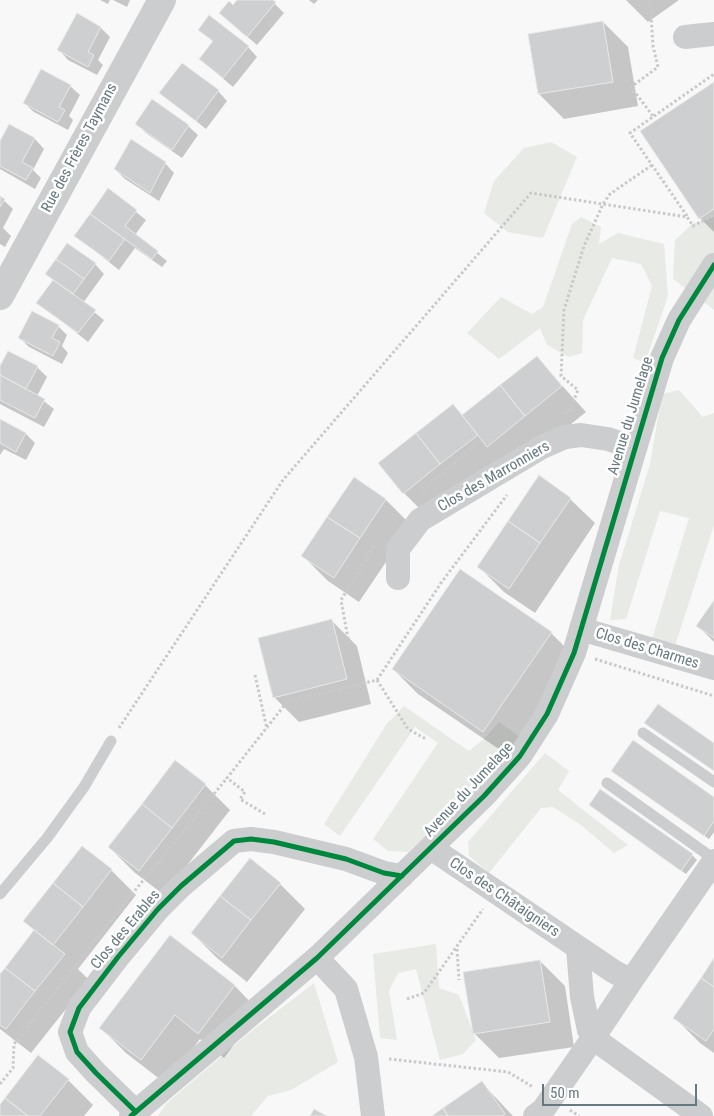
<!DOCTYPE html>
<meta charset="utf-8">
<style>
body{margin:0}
#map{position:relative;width:714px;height:1116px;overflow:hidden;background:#f8f8f8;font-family:"Roboto Condensed",sans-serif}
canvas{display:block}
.scale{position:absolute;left:542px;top:1084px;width:155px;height:22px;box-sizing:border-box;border:2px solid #667981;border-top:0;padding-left:6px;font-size:15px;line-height:18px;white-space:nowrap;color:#667981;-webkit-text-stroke:4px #fff;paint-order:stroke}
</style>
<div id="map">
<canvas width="714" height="1116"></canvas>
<div class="scale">50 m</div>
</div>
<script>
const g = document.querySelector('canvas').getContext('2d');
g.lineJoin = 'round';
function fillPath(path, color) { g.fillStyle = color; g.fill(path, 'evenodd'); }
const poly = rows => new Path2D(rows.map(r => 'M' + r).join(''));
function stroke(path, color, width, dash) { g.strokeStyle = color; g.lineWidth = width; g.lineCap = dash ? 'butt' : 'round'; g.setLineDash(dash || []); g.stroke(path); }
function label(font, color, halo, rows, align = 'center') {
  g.font = font + ' "Roboto Condensed",sans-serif'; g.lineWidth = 5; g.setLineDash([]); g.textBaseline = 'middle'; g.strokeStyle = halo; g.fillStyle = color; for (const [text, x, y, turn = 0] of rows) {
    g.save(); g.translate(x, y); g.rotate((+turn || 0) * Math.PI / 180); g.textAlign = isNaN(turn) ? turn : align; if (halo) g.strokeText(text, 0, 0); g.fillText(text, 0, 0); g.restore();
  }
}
fillPath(poly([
 [551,142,577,157,543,238,508,232,484,213,494,181,524,148],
 [581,217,601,227,599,244,618,233,664,244,668,296,645,363,633,358,652,286,641,264,612,258,583,320,582,353,569,357,547,345,540,328,499,359,467,333,501,297,532,314,543,307,572,224],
 [714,217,714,310,673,279,675,240,692,224],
 [679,390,703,417,714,413,714,525,675,646,652,639,689,518,660,511,626,619,610,620,619,565,650,464,662,394],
 [404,706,469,751,484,739,499,722,520,737,453,813,408,852,388,851,373,839,438,743,415,727,340,836,324,824,386,725],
 [545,753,569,771,558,790,628,845,614,853,581,825,553,807,541,808,489,873,469,856,468,842],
 [436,944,439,988,459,995,476,1040,463,1054,440,1060,416,969,398,973,389,991,397,1040,380,1038,373,954],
 [314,983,338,1062,291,1090,268,1096,251,1116,158,1116,166,1104,245,1036]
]), '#e8eae6');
fillPath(poly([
 [100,0,110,0,108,4],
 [113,0,130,0,127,7],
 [239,0,271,0,284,13,257,45,230,22,233,7],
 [309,0,318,0,314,4],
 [626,0,679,0,648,22],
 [77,15,101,28,110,37,98,60,103,65,97,75,68,60,59,50],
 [603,22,628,47,638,106,564,119,539,94],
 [200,29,248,47,257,57,233,87,200,59,213,42],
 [714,84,714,232,700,218],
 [70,86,80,95,69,116,73,120,68,130,34,112,24,103],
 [218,91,227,101,206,129,161,93],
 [137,124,188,126,198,135,182,158,146,133],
 [10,125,35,139,44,149,33,170,41,178,35,189,0,169,0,143],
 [165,163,174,173,159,201,125,179,115,169],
 [108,190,146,220,135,235,167,261,162,267,135,248,119,270,75,235],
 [0,197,13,209,3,228,11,236,5,247,0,244],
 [95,264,104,274,83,303,104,320,88,342,38,302,54,281,46,274],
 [58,326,67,335,62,346,68,353,62,364,29,347,20,338],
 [537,358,586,412,513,471,429,518,404,493,452,405,463,416],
 [37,367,47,377,37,396,54,409,44,427,0,404,0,369],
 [0,420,26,434,35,443,26,460,4,449,0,455],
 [354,479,386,500,411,525,359,602,328,581,303,556],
 [570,499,595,523,535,613,504,592,479,567],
 [714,602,714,642,698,626],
 [332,621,357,646,371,704,299,722,274,697],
 [551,633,576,658,509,756,418,694,393,669],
 [617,775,714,799,714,832,709,839],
 [205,785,230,810,164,895,134,872,109,847],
 [601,790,692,855,697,860,686,874,595,809],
 [82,847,111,870,136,895,78,969,89,980,31,1053,0,1029,0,976,35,931,25,921],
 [280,884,305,909,247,982,217,958,192,933],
 [170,937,235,986,259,1011,224,1058,200,1039,166,1084,126,1053,101,1028],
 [540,961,565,986,574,1047,499,1058,474,1033],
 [714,961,714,1053,700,1043,675,1018],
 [39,1057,68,1080,93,1105,84,1116,0,1116,0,1106],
 [482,1083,513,1116,434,1116]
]), '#0003');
const building = poly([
 [237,0,273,0,276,2,247,37,219,13,229,1,233,5,237,0],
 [77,13,101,27,88,52,94,55,88,67,57,50,77,13],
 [209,15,249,46,223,78,199,59,213,41,198,30,209,15],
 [603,21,613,82,538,94,528,34,603,21],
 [182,63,219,90,196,121,159,93,182,63],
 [41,69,71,85,59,107,65,110,58,122,23,103,41,69],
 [714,82,714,209,699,219,640,131,714,82],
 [152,99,189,125,172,150,135,124,152,99],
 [9,124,35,138,22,162,33,168,26,180,0,166,0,141,9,124],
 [131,139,166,162,150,193,114,169,131,139],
 [108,188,137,210,125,226,158,251,152,259,90,214,108,188],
 [0,196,5,199,0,207,0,196],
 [90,214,125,239,109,261,74,236,90,214],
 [67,243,96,263,84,279,56,259,67,243],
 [56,259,84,279,73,294,45,274,56,259],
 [53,280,96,310,78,333,36,303,53,280],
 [32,311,59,325,52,338,60,342,53,356,18,338,32,311],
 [8,351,38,366,26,389,0,375,0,366,8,351],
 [537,356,562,386,525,416,500,385,537,356],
 [0,375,45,399,35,418,0,400,0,375],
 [500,385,525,416,487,447,462,415,500,385],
 [453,404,478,435,440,464,416,433,453,404],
 [0,419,26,433,16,452,0,443,0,419],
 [416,433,440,464,403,494,378,463,416,433],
 [539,475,571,498,540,543,508,521,539,475],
 [354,477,386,499,360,538,327,517,354,477],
 [327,517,360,538,334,578,301,556,327,517],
 [508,521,540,543,509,589,477,567,508,521],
 [460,569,552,632,483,732,392,669,460,569],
 [714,600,714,638,696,626,714,600],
 [332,619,347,679,273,698,258,638,332,619],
 [658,704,714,743,714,771,644,723,658,704],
 [633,740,714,797,714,821,704,836,611,771,633,740],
 [175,760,206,784,172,828,142,804,175,760],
 [600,789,693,854,681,871,589,805,600,789],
 [142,804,172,828,139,871,108,847,142,804],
 [82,846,112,869,83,907,53,883,82,846],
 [250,858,281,883,251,920,220,896,250,858],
 [53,883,83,907,53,945,23,921,53,883],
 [220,896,251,920,222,958,191,933,220,896],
 [34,930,65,954,35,991,5,968,34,930],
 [170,935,235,985,198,1034,175,1015,141,1060,99,1028,170,935],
 [714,958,714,987,701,978,714,958],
 [540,960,550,1022,473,1034,463,972,540,960],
 [5,968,35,991,6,1029,0,1025,0,974,5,968],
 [701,978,714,987,714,1029,706,1041,673,1018,701,978],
 [38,1055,69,1079,40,1116,28,1116,5,1098,38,1055],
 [482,1081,505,1114,502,1116,448,1116,443,1108,482,1081],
 [5,1098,28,1116,0,1116,0,1104,5,1098],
 [443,1108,448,1116,432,1116,443,1108],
 [314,1109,327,1116,310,1116,314,1109]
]);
fillPath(building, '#cdcfd0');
stroke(building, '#e8e8e8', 1);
stroke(poly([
 [650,0,653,46,658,67,631,87,653,116],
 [687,216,630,133,714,74],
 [565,414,569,412,578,390,561,376,564,310,584,246,603,204,610,194,652,165],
 [423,490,477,443],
 [349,644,341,600,376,543],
 [595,659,714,696],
 [255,675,267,729],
 [377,680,441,583,507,495],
 [119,728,283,480,531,193,687,217,693,226,714,215],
 [265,814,240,799,245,792,227,778,287,702,377,680,408,729,426,739],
 [457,949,459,980],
 [407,999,424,993,483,909],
 [389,1059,508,1072,533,1087],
 [0,1084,13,1068,14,1044,123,905,227,778],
 [570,1110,579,1116]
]), '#c8c9ca', 3, [2.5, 2.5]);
stroke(poly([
 [643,733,714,782],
 [607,783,714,859],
 [0,894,47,838,84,787,111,741]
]), '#cbcdce', 11);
stroke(poly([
 [685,37,714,34],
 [398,578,398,549,420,520,542,447,565,437,581,435,608,439,634,448],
 [581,629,714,668],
 [431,848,613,971,631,981,714,861],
 [578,948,582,997,589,1030,593,1038,631,981],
 [317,958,346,989,366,1057,373,1116],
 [136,1112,96,1073,77,1052,70,1032,79,1008,118,957,158,909,181,886,234,841,251,839,274,842,346,859,384,873,402,876],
 [131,1116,317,958,484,796,520,756,547,714,574,653,662,358,679,320,714,265],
 [535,1116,543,1110,593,1038,701,1116]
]), '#cbcdce', 24);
stroke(poly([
 [0,296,162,0]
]), '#cbcdce', 28);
stroke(poly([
 [136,1112,96,1073,77,1052,70,1032,79,1008,118,957,158,909,181,886,234,841,251,839,274,842,346,859,384,873,402,876],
 [131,1116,317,958,484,796,520,756,547,714,574,653,662,358,679,320,714,265]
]), '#00873e', 5);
label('15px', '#667981', '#fff', [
 ["Rue des Frères Taymans",80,148,-62],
 ["Avenue du Jumelage",631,416,-73],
 ["Clos des Marronniers",494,477,-30],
 ["Clos des Charmes",647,649,17],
 ["Avenue du Jumelage",469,790,-47],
 ["Clos des Châtaigniers",504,898,34],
 ["Clos des Erables",126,930,-50]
]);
</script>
